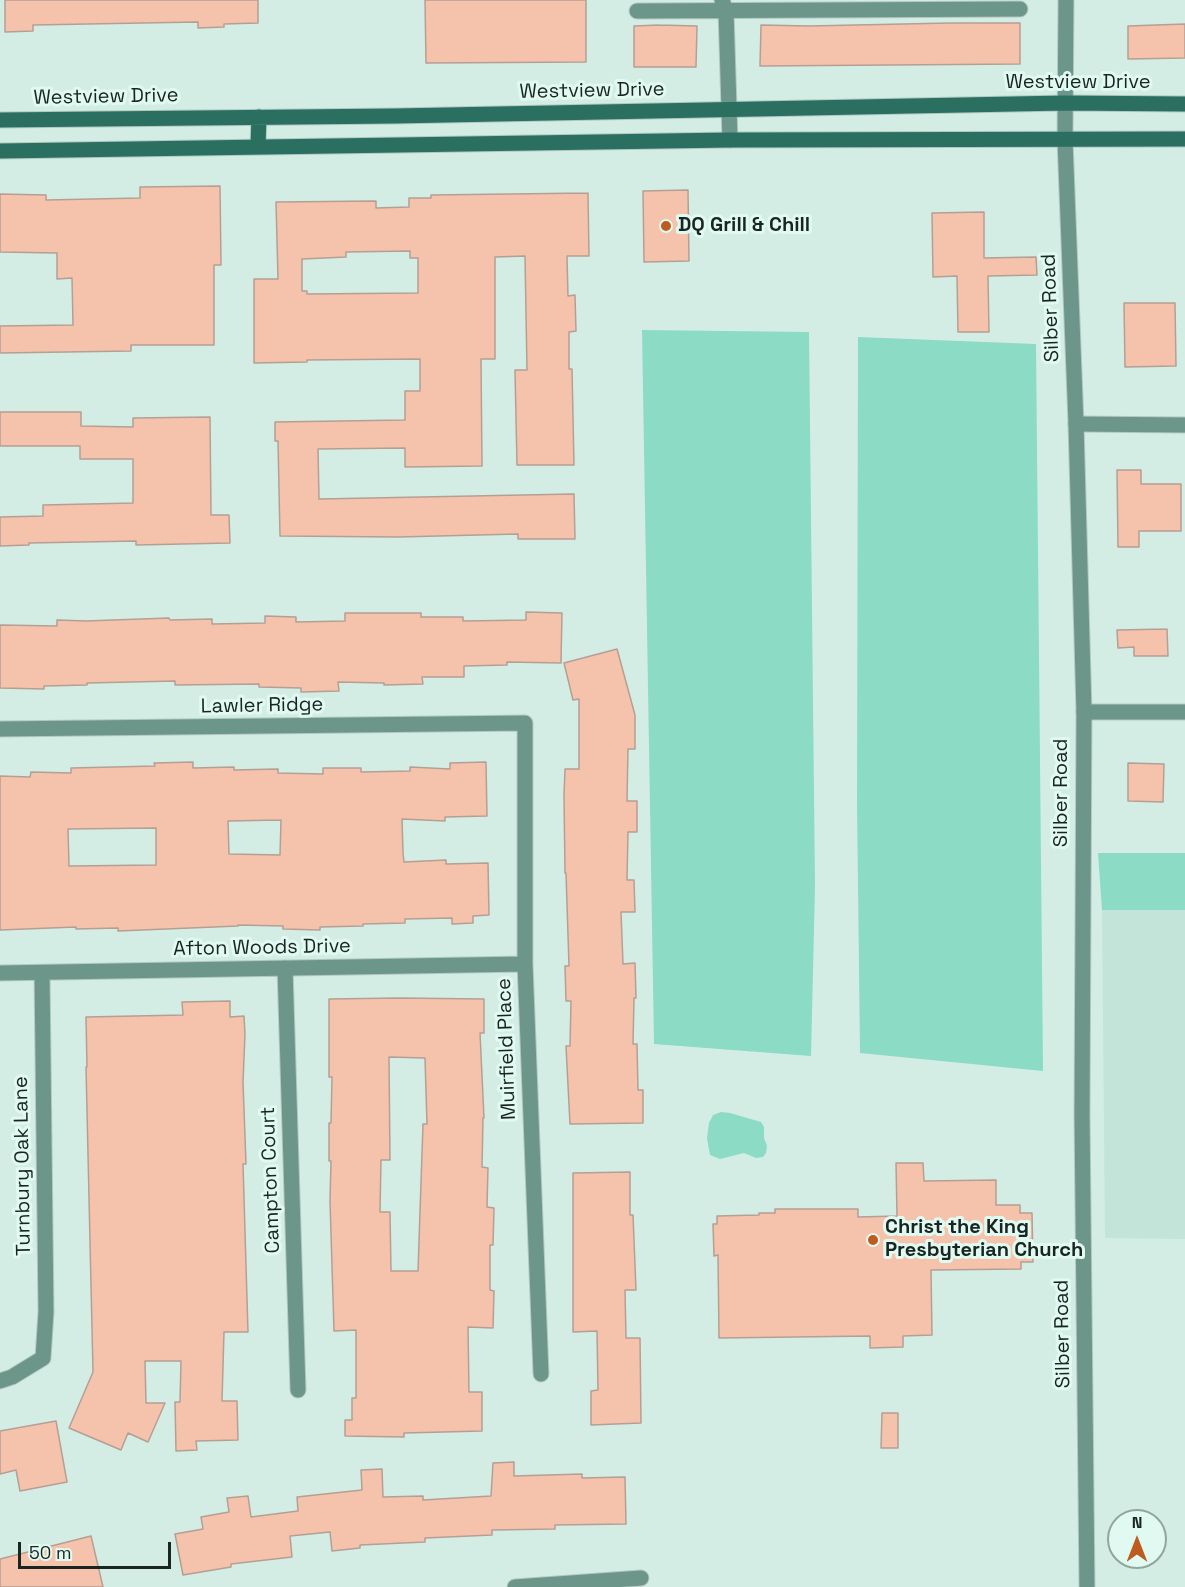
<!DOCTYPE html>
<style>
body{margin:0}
#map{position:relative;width:1185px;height:1587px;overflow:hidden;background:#d3ede5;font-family:"Space Grotesk",sans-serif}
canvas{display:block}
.north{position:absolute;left:1107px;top:1509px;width:60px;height:60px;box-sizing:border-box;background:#e0faf2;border:2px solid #91a49e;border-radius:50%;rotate:0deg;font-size:16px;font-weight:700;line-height:24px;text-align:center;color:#1a2421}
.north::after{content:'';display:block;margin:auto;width:21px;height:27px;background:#bd5b20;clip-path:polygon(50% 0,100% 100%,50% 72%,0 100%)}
.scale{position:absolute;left:18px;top:1542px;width:153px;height:27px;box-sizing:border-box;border:3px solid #1a2421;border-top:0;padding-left:8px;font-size:18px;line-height:21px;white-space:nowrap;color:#1a2421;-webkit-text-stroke:4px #e0faf2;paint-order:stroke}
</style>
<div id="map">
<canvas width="1185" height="1587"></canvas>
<div class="north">N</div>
<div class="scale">50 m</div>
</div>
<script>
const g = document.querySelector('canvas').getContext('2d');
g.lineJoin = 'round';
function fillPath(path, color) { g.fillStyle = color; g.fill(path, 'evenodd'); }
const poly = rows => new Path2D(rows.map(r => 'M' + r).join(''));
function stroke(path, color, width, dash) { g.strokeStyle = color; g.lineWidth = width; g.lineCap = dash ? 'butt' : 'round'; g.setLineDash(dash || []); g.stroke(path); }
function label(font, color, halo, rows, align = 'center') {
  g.font = font + ' "Space Grotesk",sans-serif'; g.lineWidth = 6; g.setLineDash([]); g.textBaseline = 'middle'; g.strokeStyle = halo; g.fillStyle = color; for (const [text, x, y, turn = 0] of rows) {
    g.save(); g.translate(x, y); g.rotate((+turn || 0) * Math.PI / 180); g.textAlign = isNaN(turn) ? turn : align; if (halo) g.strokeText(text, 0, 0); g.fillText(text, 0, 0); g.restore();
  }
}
fillPath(poly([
 [1102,910,1185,910,1185,1239,1105,1238]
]), '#c2e4d9');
fillPath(poly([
 [642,330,809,332,815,886,811,1056,654,1044],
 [858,337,1036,344,1043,1071,860,1053,857,803],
 [1098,853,1185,853,1185,910,1102,910],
 [721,1112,730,1113,761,1122,764,1127,764,1138,767,1146,766,1153,763,1157,756,1158,744,1153,720,1159,710,1155,707,1138,709,1123,713,1115]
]), '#8bdbc5');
const building = poly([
 [5,0,258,0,258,23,224,24,224,27,198,28,198,22,33,25,33,31,5,32,5,0],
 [425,0,586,0,586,62,426,63,425,0],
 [950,23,1020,23,1020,64,760,66,761,25,809,26,950,23],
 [1185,24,1185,58,1128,59,1128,26,1185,24],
 [659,25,697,26,696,67,634,67,634,26,659,25],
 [220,186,221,265,214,265,214,345,131,345,131,351,0,353,0,326,73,325,72,278,57,279,57,253,0,252,0,194,46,195,46,200,140,198,140,187,220,186],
 [688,190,689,261,644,262,643,191,688,190],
 [588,193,589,256,567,256,568,296,575,295,576,331,569,332,569,369,572,369,574,465,517,465,515,370,527,370,525,256,495,257,495,359,481,359,482,466,405,467,405,448,318,449,319,499,574,494,575,539,518,539,518,534,399,537,280,536,278,441,275,441,275,422,405,420,405,391,420,391,420,359,307,360,307,362,254,363,254,279,278,279,276,202,376,201,376,208,409,207,409,198,431,198,431,195,588,193],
 [410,251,410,258,418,258,418,293,307,294,307,291,302,291,302,259,346,257,346,252,410,251],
 [984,212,984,258,1036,257,1037,275,988,276,989,332,958,332,957,276,933,277,932,213,984,212],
 [1124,303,1175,303,1176,366,1125,367,1124,303],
 [0,412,81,412,81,426,133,427,133,418,210,417,211,515,229,515,230,543,136,545,136,541,29,543,29,545,0,546,0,517,43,516,43,505,133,503,133,459,80,459,80,446,0,446,0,412],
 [1117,470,1141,470,1141,484,1181,484,1181,531,1139,531,1139,547,1118,547,1117,470],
 [526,612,562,613,561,663,507,662,507,665,464,666,464,677,422,677,423,684,384,685,384,683,338,682,339,691,301,692,301,688,259,687,259,684,175,685,175,681,87,683,87,685,44,686,44,689,0,688,0,625,57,626,57,620,86,621,169,618,170,620,212,619,212,624,265,623,265,616,296,617,296,622,345,621,345,613,421,613,421,617,463,617,463,621,526,620,526,612],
 [1167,629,1168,656,1134,656,1134,647,1118,648,1117,630,1167,629],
 [617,649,635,715,635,749,628,749,627,801,637,801,637,832,628,832,627,880,634,880,635,912,621,912,623,964,635,963,636,998,634,998,633,1044,637,1044,638,1090,643,1090,643,1123,570,1124,566,1046,570,1046,571,1001,566,1001,565,966,569,966,566,873,565,873,564,795,565,769,579,769,579,699,573,700,564,663,617,649],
 [193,762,193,768,234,767,234,770,278,769,278,773,323,774,323,768,361,768,361,772,410,771,410,767,450,769,450,763,486,762,487,816,445,817,445,821,402,819,403,853,404,862,446,860,446,864,488,863,489,915,473,916,473,923,452,924,452,918,405,919,405,923,363,924,363,926,320,927,320,930,283,929,283,926,238,925,238,926,118,931,118,928,76,929,76,927,0,930,0,776,30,777,31,772,71,773,71,768,155,766,154,763,193,762],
 [281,820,280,855,229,854,228,821,281,820],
 [156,828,156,865,69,866,68,829,156,828],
 [1128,763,1164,764,1163,802,1128,801,1128,763],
 [399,998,484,999,484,1033,480,1033,484,1118,483,1118,482,1167,488,1168,487,1207,494,1208,493,1245,490,1245,490,1290,494,1291,493,1328,468,1327,469,1392,482,1392,482,1431,404,1433,404,1437,345,1436,345,1420,352,1420,352,1398,356,1398,356,1330,334,1331,330,1201,331,1161,329,1161,329,1123,331,1123,332,1077,329,1077,329,999,399,998],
 [389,1057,425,1058,427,1124,423,1124,418,1271,391,1271,390,1212,380,1212,381,1160,390,1160,389,1057],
 [230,1001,230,1017,244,1016,245,1034,243,1082,246,1164,243,1164,248,1332,224,1332,222,1401,237,1401,238,1440,196,1441,197,1450,176,1451,175,1402,180,1402,181,1361,145,1361,146,1403,165,1403,148,1442,128,1433,121,1450,69,1428,93,1372,86,1067,87,1067,86,1017,183,1015,182,1002,230,1001],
 [896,1163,923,1163,924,1181,996,1180,996,1205,1020,1205,1020,1213,1032,1213,1033,1262,1021,1262,1021,1269,931,1270,932,1335,903,1336,903,1347,870,1348,870,1336,719,1338,718,1255,714,1256,713,1224,717,1224,717,1216,759,1215,759,1213,775,1213,775,1209,858,1209,858,1217,897,1216,896,1163],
 [630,1172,630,1215,633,1215,636,1290,625,1290,626,1338,640,1338,641,1423,591,1425,591,1391,598,1390,597,1331,573,1332,573,1173,630,1172],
 [882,1413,898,1413,898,1448,881,1448,882,1413],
 [56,1421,67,1482,20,1491,16,1470,0,1474,0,1431,56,1421],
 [514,1462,514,1476,582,1474,582,1478,625,1477,626,1524,555,1525,555,1529,492,1530,492,1535,425,1538,425,1542,360,1545,360,1548,332,1551,330,1532,290,1536,292,1557,231,1564,231,1567,183,1575,175,1534,203,1529,201,1517,229,1512,227,1498,248,1496,251,1517,298,1511,297,1497,362,1490,361,1470,382,1469,383,1497,423,1496,423,1500,491,1496,493,1463,514,1462],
 [91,1536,103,1587,0,1587,0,1559,91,1536]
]);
fillPath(building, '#f5c3ab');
stroke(building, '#b59f95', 1.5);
const minor = poly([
 [722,0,726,11,730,140],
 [637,11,1020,9],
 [1076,424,1185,425],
 [1084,712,1185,712],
 [0,729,525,723,525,964,541,1374],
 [285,968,298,1390],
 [0,973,525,964],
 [0,1381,12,1377,43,1358,46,1312,42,973],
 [515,1587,641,1578]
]);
const tertiary = poly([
 [1066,0,1065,140,1076,424,1084,712,1082,1114,1087,1587]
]);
const secondary = poly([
 [0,120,395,116,1065,103,1185,104],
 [258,146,259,117],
 [0,151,730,140,1185,139]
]);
stroke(minor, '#b2c9c2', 17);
stroke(tertiary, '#b2c9c2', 17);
stroke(secondary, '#b2c9c2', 17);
stroke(minor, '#6c968a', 15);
stroke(tertiary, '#6c968a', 15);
stroke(secondary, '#2a6f5f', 15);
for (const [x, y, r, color] of [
 [666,226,6,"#bd5b20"],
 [873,1240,6,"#bd5b20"]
]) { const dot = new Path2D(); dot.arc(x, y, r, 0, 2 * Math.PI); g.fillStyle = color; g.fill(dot); stroke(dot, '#e0faf2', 2); }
label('20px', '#1a2421', '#e0faf2', [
 ["Westview Drive",1078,83],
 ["Westview Drive",592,91,-1],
 ["Westview Drive",106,97,-1],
 ["Silber Road",1051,308,-92],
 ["Lawler Ridge",262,706,-1],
 ["Silber Road",1062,793,-90],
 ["Afton Woods Drive",262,948,-1],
 ["Muirfield Place",507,1049,-92],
 ["Turnbury Oak Lane",23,1166,-91],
 ["Campton Court",271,1180,-92],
 ["Silber Road",1063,1334,-91]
]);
label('bold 20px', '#1a2421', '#e0faf2', [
 ["DQ Grill & Chill",678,226],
 ["Christ the King",885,1228],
 ["Presbyterian Church",885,1251]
], 'left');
</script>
